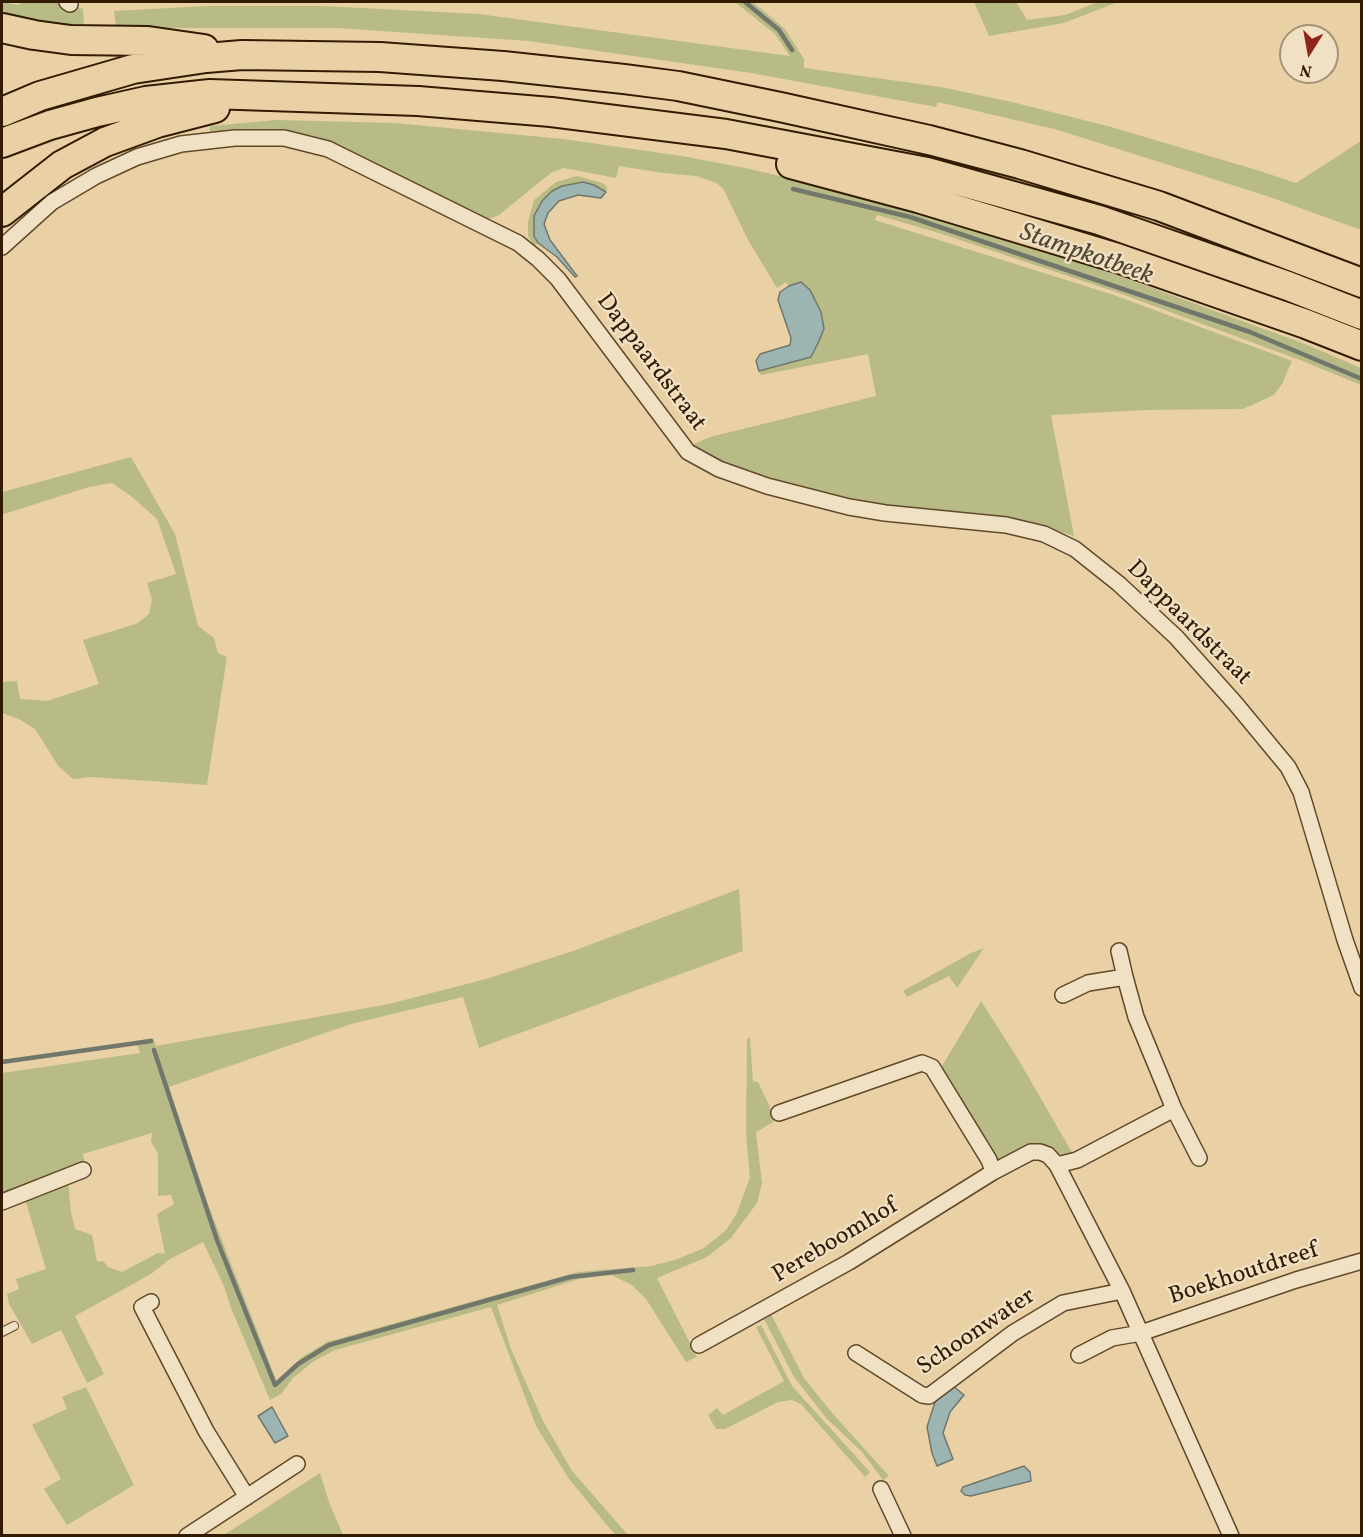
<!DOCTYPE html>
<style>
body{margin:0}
#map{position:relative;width:1363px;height:1537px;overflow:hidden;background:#e9d1a5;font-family:Vollkorn,serif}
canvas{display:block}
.frame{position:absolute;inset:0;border:3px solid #321b00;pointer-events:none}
.north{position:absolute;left:1279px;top:24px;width:60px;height:60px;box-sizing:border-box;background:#f1e1c4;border:2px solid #a59276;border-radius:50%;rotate:191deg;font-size:16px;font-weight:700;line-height:24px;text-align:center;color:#321b00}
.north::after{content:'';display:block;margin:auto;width:21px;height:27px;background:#8f2418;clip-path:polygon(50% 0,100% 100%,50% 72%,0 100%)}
</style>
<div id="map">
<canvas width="1363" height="1537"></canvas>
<div class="frame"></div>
<div class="north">N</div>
</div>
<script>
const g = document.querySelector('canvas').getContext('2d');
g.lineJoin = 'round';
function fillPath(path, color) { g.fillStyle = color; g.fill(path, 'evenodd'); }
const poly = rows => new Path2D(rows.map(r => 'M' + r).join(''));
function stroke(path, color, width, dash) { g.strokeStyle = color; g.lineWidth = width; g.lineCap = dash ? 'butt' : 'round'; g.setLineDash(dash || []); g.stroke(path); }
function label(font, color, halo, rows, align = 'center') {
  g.font = font + ' Vollkorn,serif'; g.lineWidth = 4.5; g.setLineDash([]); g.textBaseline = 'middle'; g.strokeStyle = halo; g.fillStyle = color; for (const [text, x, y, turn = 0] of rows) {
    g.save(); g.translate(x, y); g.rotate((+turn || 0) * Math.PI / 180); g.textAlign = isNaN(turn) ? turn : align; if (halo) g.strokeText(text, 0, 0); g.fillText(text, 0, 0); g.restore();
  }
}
fillPath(poly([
 [2,2,19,5,22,2,57,2,68,8,77,7,83,9,84,26,40,22,2,13],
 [735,2,753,2,785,29,804,59,804,68,941,87,1012,102,1111,127,1260,171,1296,183,1361,141,1361,230,1267,196,1058,130,938,102,936,107,751,73,529,41,336,28,116,28,114,11,206,6,323,6,479,14,790,56,775,34],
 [974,2,1016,2,1027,20,1065,15,1098,2,1118,2,1064,23,989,36],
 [277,120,395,123,563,139,682,156,745,168,876,198,1001,236,1092,266,1305,344,1361,368,1361,385,1305,362,1119,293,939,233,877,215,875,220,1114,295,1292,361,1282,384,1274,395,1243,409,1147,410,1051,415,1074,536,1037,525,879,507,805,491,714,460,692,445,710,437,876,396,868,354,761,375,759,371,811,357,824,329,801,282,789,286,786,282,777,288,747,238,724,190,717,183,696,176,663,173,619,166,616,178,564,168,552,172,499,215,488,219,481,218,299,134,256,130,210,132,210,126],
 [577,176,602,183,607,187,606,192,601,188,583,183,573,183,562,186,542,201,534,216,534,236,538,243,534,246,528,236,528,222,534,200,556,182],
 [131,457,175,534,198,626,214,638,218,653,227,657,207,785,92,777,73,779,59,767,35,729,19,719,2,713,2,682,17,681,20,699,47,701,99,684,83,640,136,624,149,614,152,600,147,583,176,574,157,519,131,496,112,483,89,487,4,514,2,513,2,492],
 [739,889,743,951,479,1048,463,997,351,1024,169,1087,209,1207,277,1382,302,1357,327,1342,578,1272,651,1266,678,1259,704,1248,726,1230,737,1213,750,1177,746,1135,747,1038,750,1038,753,1081,758,1082,769,1105,775,1121,756,1132,762,1183,757,1203,731,1238,707,1257,657,1278,697,1357,686,1362,646,1299,632,1285,611,1275,579,1279,497,1305,511,1349,543,1421,572,1471,628,1535,616,1535,606,1524,569,1479,536,1426,491,1307,335,1350,314,1361,293,1378,281,1394,270,1400,231,1308,224,1286,203,1242,170,1259,151,1274,75,1316,104,1374,87,1383,61,1330,32,1344,9,1304,7,1294,19,1289,16,1279,46,1269,24,1196,68,1180,71,1212,75,1229,92,1235,97,1262,103,1261,108,1267,122,1272,158,1253,165,1254,157,1214,174,1204,171,1195,158,1196,158,1154,151,1141,152,1133,83,1154,85,1164,2,1194,2,1073,140,1053,136,1041,153,1038,156,1046,389,1004,486,979,573,951],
 [984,948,957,988,949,976,907,997,903,991,971,953],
 [981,1001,1018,1059,1073,1154,1063,1157,1045,1148,1003,1162,997,1160,942,1066],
 [771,1314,804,1378,833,1414,889,1476,883,1480,862,1452,827,1419,794,1377,764,1319],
 [761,1325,792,1386,870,1472,865,1477,801,1404,792,1400,778,1402,725,1429,716,1429,708,1415,717,1408,723,1415,784,1381,756,1327],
 [86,1387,134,1485,67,1525,44,1489,61,1479,32,1425,67,1409,62,1397],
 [320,1473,329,1502,343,1535,224,1535]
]), '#b8bb85');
const water = poly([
 [583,182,594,185,606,192,601,198,578,195,559,201,548,213,544,224,550,240,577,276,575,277,557,257,538,243,534,236,534,216,542,201,552,191,562,186,583,182],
 [801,282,810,290,821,312,824,329,818,343,811,357,759,371,756,361,760,354,790,345,791,338,778,300,780,292,789,286,801,282],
 [952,1385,964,1395,950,1412,943,1433,953,1459,937,1466,932,1453,927,1427,936,1399,952,1385],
 [272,1407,288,1436,275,1443,258,1416,272,1407],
 [1024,1466,1030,1472,1031,1481,971,1496,965,1495,961,1491,963,1487,1024,1466]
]);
fillPath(water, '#9cb4b2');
stroke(water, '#72776b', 1.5);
stroke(poly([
 [745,2,779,30,792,50],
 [793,189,910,217,1250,332,1362,379],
 [154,1050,217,1240,275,1385,298,1364,329,1345,570,1277,633,1270],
 [2,1062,151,1041]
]), '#72776b', 4.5);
const lane = poly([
 [2,1332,14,1326]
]);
const street = poly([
 [67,2,70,4],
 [2,247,52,202,96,176,137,157,181,144,235,138,284,138,328,149,518,243,538,259,558,279,688,452,719,469,767,486,849,507,885,513,1006,525,1044,534,1075,549,1119,584,1176,637,1235,703,1288,767,1301,792,1345,940,1362,988],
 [1119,951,1125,977],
 [1174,1109,1199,1158],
 [779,1113,922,1063,932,1067,989,1160,993,1172],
 [1057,1165,1077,1160,1174,1109,1136,1017,1125,977,1088,983,1063,995],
 [2,1202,83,1170],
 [151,1302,142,1307,206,1431,247,1497],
 [699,1345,849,1262,993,1172,1031,1152,1040,1152,1048,1155,1057,1165,1122,1291,1231,1536],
 [856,1353,922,1395,929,1396,1013,1333,1063,1303,1122,1291],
 [1079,1355,1112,1338,1141,1333,1296,1280,1362,1261],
 [881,1489,903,1536],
 [187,1536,297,1464]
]);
const highway = poly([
 [2,28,34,35,71,40,148,41,204,49],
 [2,112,40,96,133,69,206,58,242,55,380,57,503,66,624,79,678,86,780,107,929,140,1020,164,1159,206,1362,283],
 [2,143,50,125,97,112,146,101,210,94,418,101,551,112,726,134,927,172,1099,220,1288,286,1362,315],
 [791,164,918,198,1117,258,1306,324,1362,346],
 [2,212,62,165,105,142,157,123,215,108]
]);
stroke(lane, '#604829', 10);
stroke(street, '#604829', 18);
stroke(highway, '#321b00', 32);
stroke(lane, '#f1e1c4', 8);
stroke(street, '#f1e1c4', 15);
stroke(highway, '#e9d1a5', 28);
label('24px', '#321b00', '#f1e1c4', [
 ["Dappaardstraat",650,363,53],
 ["Dappaardstraat",1188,624,45],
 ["Pereboomhof",836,1242,-31],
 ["Boekhoutdreef",1244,1275,-18],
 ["Schoonwater",977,1333,-34]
]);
label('italic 26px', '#524935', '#f1e1c4', [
 ["Stampkotbeek",1086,256,19]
]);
</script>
